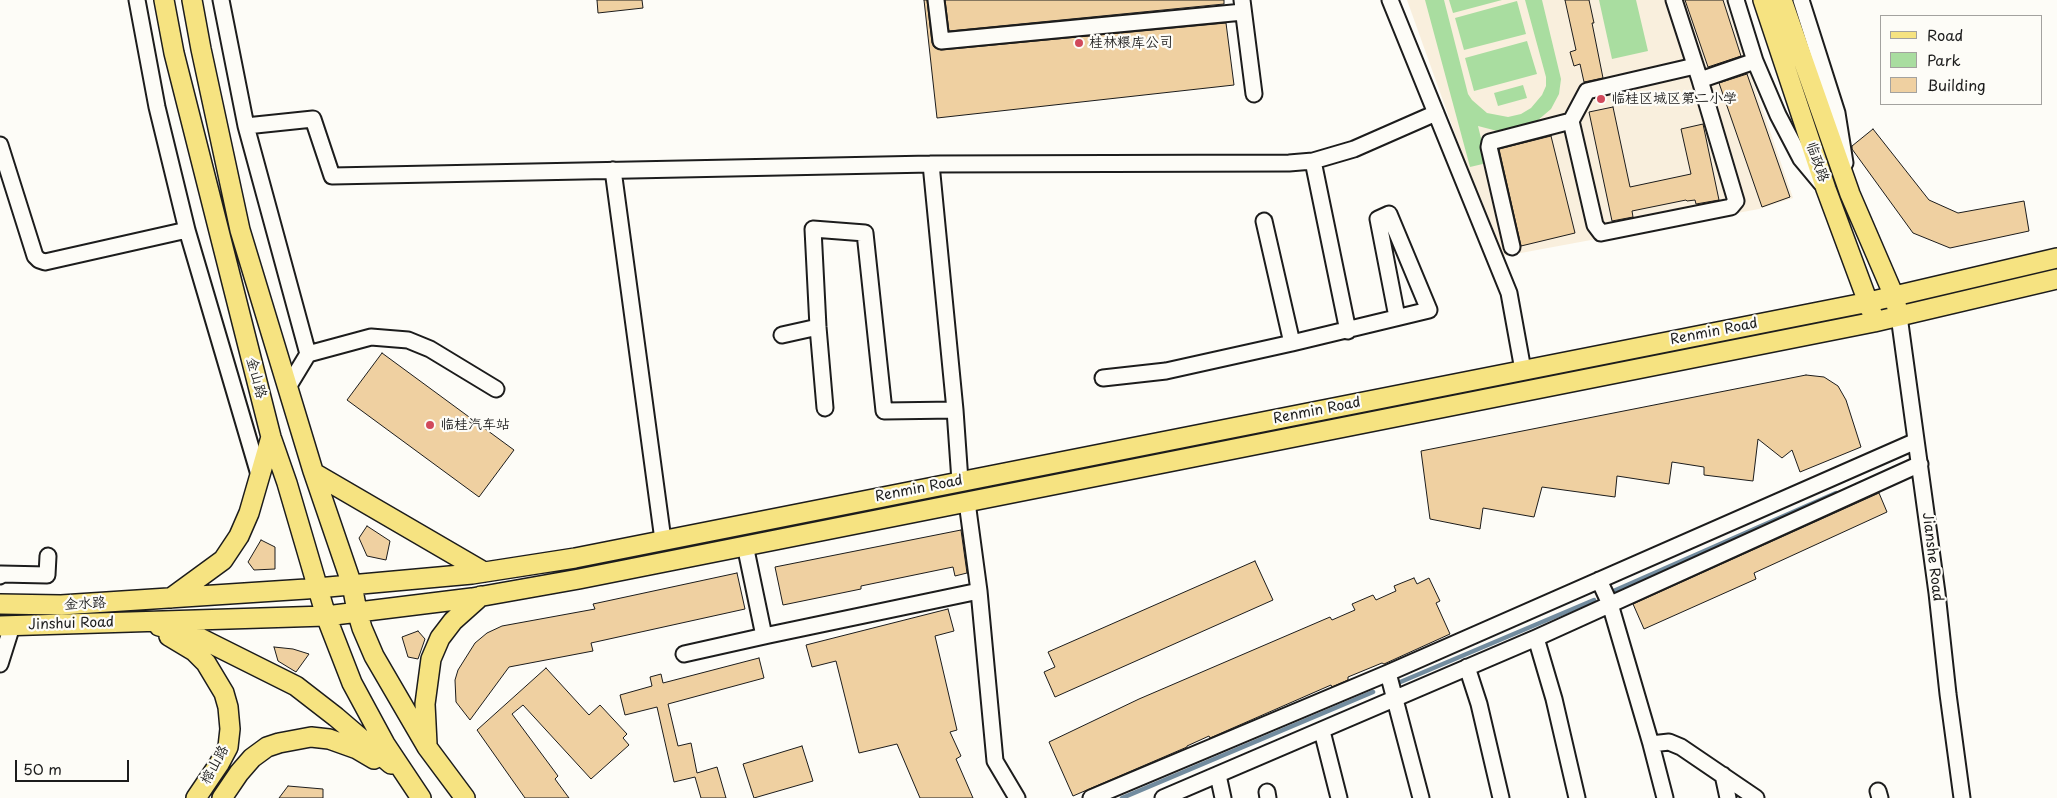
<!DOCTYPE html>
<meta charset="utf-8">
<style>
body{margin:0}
#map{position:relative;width:2057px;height:798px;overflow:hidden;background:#fdfcf7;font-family:"Playpen Sans",sans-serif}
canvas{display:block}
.legend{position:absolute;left:1880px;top:15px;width:162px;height:90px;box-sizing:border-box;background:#fdfcf7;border:1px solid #a3a29f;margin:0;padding:6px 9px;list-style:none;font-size:15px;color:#1c1c1c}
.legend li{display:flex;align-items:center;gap:10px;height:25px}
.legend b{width:25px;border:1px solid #a3a29f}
.scale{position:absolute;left:15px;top:760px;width:114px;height:22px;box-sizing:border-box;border:2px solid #1c1c1c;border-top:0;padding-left:6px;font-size:15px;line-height:18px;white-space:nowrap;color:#1c1c1c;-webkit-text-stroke:4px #fdfcf7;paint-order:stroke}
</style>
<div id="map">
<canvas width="2057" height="798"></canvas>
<ul class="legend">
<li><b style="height:6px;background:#f6e381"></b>Road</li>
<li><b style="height:14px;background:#a9dda0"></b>Park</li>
<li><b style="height:14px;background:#efd0a1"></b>Building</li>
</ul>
<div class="scale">50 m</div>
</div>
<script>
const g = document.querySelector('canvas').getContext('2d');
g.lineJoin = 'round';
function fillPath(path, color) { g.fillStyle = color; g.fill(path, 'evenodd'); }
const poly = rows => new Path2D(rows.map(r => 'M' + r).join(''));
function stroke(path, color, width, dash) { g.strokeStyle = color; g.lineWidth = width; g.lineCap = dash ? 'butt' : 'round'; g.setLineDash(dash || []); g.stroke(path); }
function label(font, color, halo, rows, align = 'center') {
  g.font = font + ' "Playpen Sans","LXGW WenKai TC",sans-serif'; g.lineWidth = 4.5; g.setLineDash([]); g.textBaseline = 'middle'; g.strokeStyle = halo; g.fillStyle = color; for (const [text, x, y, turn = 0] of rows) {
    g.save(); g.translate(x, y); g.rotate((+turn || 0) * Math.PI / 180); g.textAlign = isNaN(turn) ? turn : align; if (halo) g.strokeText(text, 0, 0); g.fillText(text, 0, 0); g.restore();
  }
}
fillPath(poly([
 [1407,0,1725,0,1793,198,1759,209,1499,257]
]), '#f9efdd');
fillPath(poly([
 [1425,0,1444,0,1468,94,1472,100,1487,113,1508,117,1521,114,1531,108,1542,95,1546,86,1546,77,1525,0,1542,0,1561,79,1559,94,1551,109,1531,126,1505,133,1478,126,1487,163,1470,167],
 [1449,0,1502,0,1453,13],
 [1599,0,1636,0,1648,51,1612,59],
 [1517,1,1526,34,1464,50,1455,18],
 [1527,41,1537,74,1474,91,1465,58],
 [1523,85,1527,98,1498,106,1494,93]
]), '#a9dda0');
stroke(poly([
 [1609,593,1836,493],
 [1398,683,1594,600],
 [1122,798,1373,692]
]), '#728c9f', 4.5);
const building = poly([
 [597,0,642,0,643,8,598,13,597,0],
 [924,0,927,0,932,43,934,47,941,50,1226,23,1234,85,937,118,924,0],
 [945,0,1224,0,1224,4,949,31,945,0],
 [1565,0,1589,0,1594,23,1592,23,1603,78,1584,82,1580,64,1574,66,1570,52,1576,50,1565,0],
 [1685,0,1723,0,1741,56,1708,67,1685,0],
 [1747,74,1790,197,1762,207,1719,83,1747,74],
 [1613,107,1630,187,1691,174,1681,129,1703,124,1719,200,1696,204,1695,200,1687,201,1686,200,1632,211,1633,217,1612,221,1589,112,1613,107],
 [1873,129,1929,200,1958,213,2024,201,2029,231,1950,248,1913,233,1852,149,1852,146,1873,129],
 [1551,136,1575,233,1521,246,1499,149,1551,136],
 [382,353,514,450,479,497,347,400,382,353],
 [1806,375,1824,377,1838,386,1846,400,1861,447,1800,472,1792,450,1782,458,1758,439,1753,481,1704,475,1704,467,1672,462,1669,484,1617,476,1615,497,1542,487,1534,517,1483,508,1480,529,1430,519,1421,451,1806,375],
 [1879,493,1887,512,1754,573,1756,579,1644,629,1633,604,1879,493],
 [367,526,390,541,386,560,367,556,359,538,367,526],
 [961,530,967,573,955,576,953,567,861,586,861,589,783,605,775,567,961,530],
 [261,540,275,547,275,569,254,570,248,562,261,540],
 [1255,561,1273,600,1055,697,1044,672,1055,667,1048,652,1255,561],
 [737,573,745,609,591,643,593,651,509,667,470,720,456,702,455,680,458,670,475,643,487,633,502,626,595,609,593,604,737,573],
 [1414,578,1417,584,1429,578,1440,601,1436,603,1450,634,1384,664,1382,663,1348,677,1348,680,1332,687,1331,685,1210,738,1209,736,1187,746,1187,747,1073,796,1049,742,1139,699,1330,617,1332,620,1355,610,1352,604,1373,595,1376,600,1396,591,1394,586,1414,578],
 [948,609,954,631,935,636,957,730,950,732,961,756,956,759,973,798,920,798,897,744,859,753,836,661,812,667,806,645,948,609],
 [418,631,425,639,418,659,408,657,402,637,418,631],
 [274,647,293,649,309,654,296,672,278,661,274,647],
 [759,658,764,678,668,704,678,746,691,743,697,773,717,767,726,798,701,798,695,777,674,782,657,707,625,715,620,695,652,686,650,677,661,674,663,683,759,658],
 [546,668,589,715,600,705,627,734,623,738,629,745,591,779,523,705,512,714,558,776,555,779,569,798,525,798,477,730,546,668],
 [802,746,813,781,754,798,743,764,802,746],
 [288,786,323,789,323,798,279,798,288,786]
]);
fillPath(building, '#efd0a1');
stroke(building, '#1c1c1c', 1);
const minor = poly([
 [137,0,157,107,187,230,260,478],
 [221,0,246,126,313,119,332,176,931,164,1289,163,1313,161,1354,149,1436,113],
 [936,0,941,41,1243,12],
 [1242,0,1254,94],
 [1390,0,1509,293,1523,370],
 [1674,0,1700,80,1755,61],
 [1736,0,1755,61,1778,115,1801,159,1821,183],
 [1801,0,1837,113,1845,163],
 [1695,66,1587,91,1571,121,1595,225,1601,233,1731,207,1736,201,1700,80],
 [246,126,308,354,288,387],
 [0,145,35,256,39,260,45,262,187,230],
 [1313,161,1348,331],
 [931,164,955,410,960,481],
 [613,170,663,540],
 [1264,221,1292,343,1429,310,1389,214,1378,219,1397,317],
 [1512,247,1489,147,1490,142,1571,121],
 [1899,316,1937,593,1948,694,1962,798],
 [782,335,818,327],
 [308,354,371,337,408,340,430,349,496,389],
 [1103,378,1166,371,1292,343],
 [825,408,818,327,813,229,865,233,884,411,955,410],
 [967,502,979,591,995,761,1017,798],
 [745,545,764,636],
 [0,576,1,574,47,575,48,556],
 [1599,580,1610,604,1651,744,1665,798],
 [1536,638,1554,699,1577,798],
 [684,654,769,635,979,591],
 [0,664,12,626],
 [1467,667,1479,704,1501,798],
 [1388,673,1421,798],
 [1322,731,1339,798],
 [1651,744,1669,742,1681,747,1756,798],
 [1218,775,1223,798],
 [1723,775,1728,798],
 [1878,791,1880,798],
 [1267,792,1268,798],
 [1091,798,1388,673,1916,441],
 [1163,798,1536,638,1920,464]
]);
const major = poly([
 [164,0,174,53,271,437,287,483,326,616,352,683,385,744,421,798],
 [192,0,201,49,240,230,313,471,352,585,357,611,362,628,374,656,427,747,465,798],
 [1763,0,1826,189,1872,313],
 [1782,0,1850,194,1894,296,1897,308],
 [314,473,484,572],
 [171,598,223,560,239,536,249,513,271,437],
 [0,604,61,605,306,589,472,574,575,558,1869,302,2057,258],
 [0,626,326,616,472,598,579,579,1874,322,2057,279],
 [159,626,196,636,296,686,336,717,391,764],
 [169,636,194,651,206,663,224,693,228,707,230,729,228,747,219,764,196,798],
 [427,744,425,704,431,659,440,638,453,621,481,596],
 [222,798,239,773,252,758,267,747,279,743,311,737,329,739,357,749,374,759]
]);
stroke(minor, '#1c1c1c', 19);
stroke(major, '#1c1c1c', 22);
stroke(minor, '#fdfcf7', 15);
stroke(major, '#f6e381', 19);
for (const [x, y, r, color] of [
 [1079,43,5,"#d1495b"],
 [1601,99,5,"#d1495b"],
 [430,425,5,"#d1495b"]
]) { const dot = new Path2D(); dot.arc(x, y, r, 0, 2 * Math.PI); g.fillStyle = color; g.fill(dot); stroke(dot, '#fdfcf7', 2); }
label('14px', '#1c1c1c', '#fdfcf7', [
 ["桂林粮库公司",1089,43],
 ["临桂区城区第二小学",1611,99],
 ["临桂汽车站",440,425]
], 'left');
label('14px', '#1c1c1c', '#fdfcf7', [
 ["临政路",1817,162,71],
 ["Renmin Road",1714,332,-11],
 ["金山路",256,378,75],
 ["Renmin Road",1317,411,-11],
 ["Renmin Road",919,489,-11],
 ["Jianshe Road",1932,557,83],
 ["金水路",85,604,-3],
 ["Jinshui Road",71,624,-2],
 ["榕山路",215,765,-61]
]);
</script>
